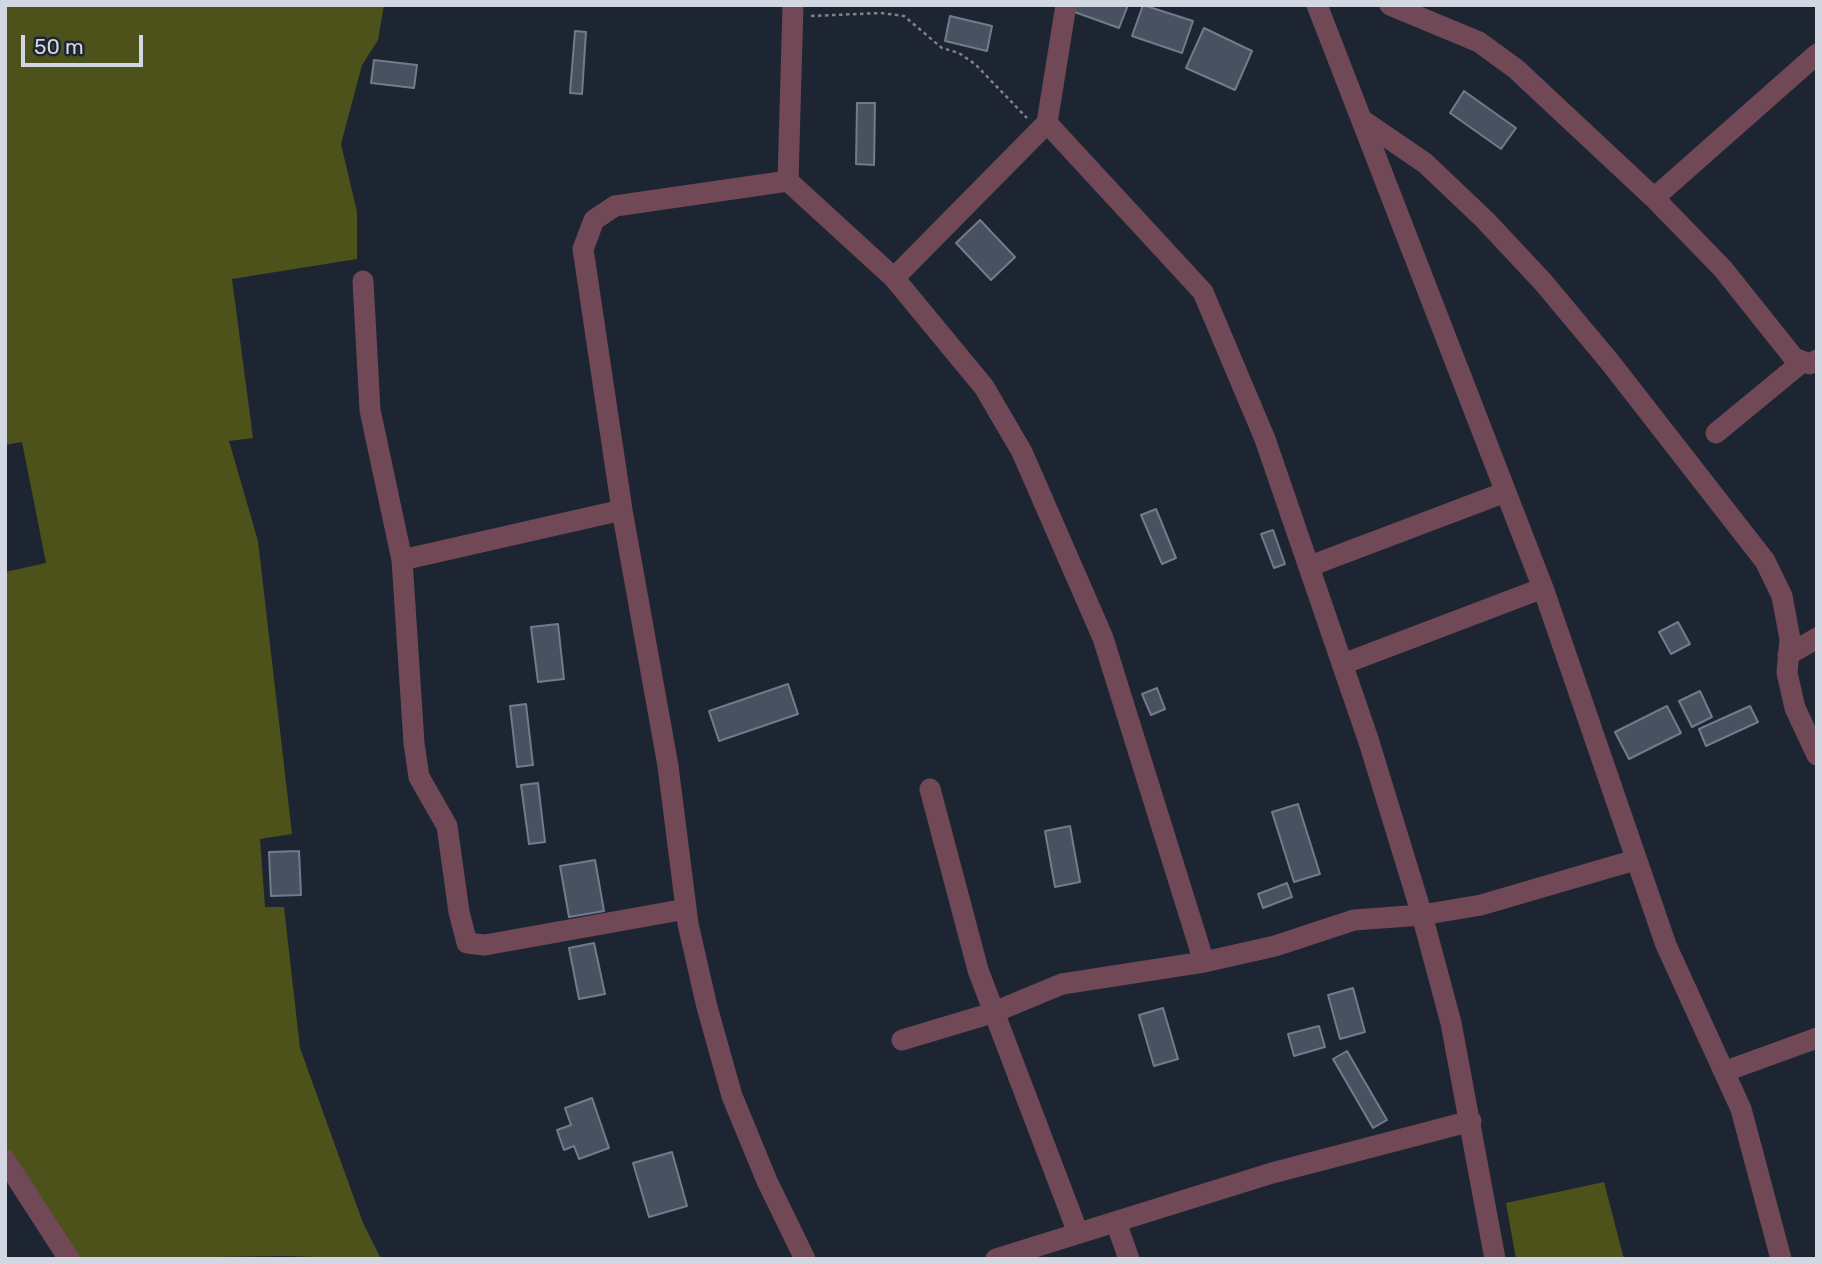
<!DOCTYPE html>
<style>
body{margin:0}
#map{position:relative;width:1822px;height:1264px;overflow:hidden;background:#1d2533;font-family:Rubik,sans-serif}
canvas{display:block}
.frame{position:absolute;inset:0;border:7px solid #d2d7e1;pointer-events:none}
.scale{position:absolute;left:21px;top:35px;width:122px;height:32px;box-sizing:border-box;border:4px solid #d2d7e1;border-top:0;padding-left:9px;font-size:21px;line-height:24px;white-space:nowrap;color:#d2d7e1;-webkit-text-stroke:5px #1d2533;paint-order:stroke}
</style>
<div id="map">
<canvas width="1822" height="1264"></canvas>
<div class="frame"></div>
<div class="scale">50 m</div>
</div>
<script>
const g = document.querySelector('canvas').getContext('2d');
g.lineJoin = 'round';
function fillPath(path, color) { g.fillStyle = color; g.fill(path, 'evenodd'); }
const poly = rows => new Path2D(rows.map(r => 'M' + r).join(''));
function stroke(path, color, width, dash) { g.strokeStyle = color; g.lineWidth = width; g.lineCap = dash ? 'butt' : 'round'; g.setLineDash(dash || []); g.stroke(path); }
fillPath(poly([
 [5,5,384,5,378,40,362,65,341,144,357,212,357,259,232,279,253,438,229,441,258,541,292,834,260,839,265,907,284,907,300,1048,363,1223,381,1259,285,1256,78,1259,5,1147,5,572,46,563,22,442,5,445],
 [1604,1182,1624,1259,1516,1259,1506,1203]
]), '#4d511a');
const building = poly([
 [1071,5,1128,5,1119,28,1069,10,1071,5],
 [1143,5,1193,21,1182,53,1132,36,1143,5],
 [950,16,992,26,987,51,945,41,950,16],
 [1204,28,1252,51,1235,90,1186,68,1204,28],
 [575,31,586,32,582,94,570,93,575,31],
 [374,60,417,65,414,88,371,83,374,60],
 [1464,91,1516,128,1501,149,1450,113,1464,91],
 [857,103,875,103,874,165,856,164,857,103],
 [980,220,1015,257,991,280,956,243,980,220],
 [1156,509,1176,558,1162,564,1141,515,1156,509],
 [1273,530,1285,564,1274,568,1261,534,1273,530],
 [1678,622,1690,644,1671,654,1659,632,1678,622],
 [558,624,564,679,538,682,531,627,558,624],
 [788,684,798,714,719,741,709,711,788,684],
 [1157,688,1165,709,1151,715,1142,694,1157,688],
 [1700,691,1712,717,1692,727,1679,701,1700,691],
 [526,704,533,765,517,767,510,706,526,704],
 [1667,706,1681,733,1629,759,1615,732,1667,706],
 [1750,706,1758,722,1706,746,1699,729,1750,706],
 [538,783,545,842,529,844,521,785,538,783],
 [1298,804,1320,874,1294,882,1272,812,1298,804],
 [1070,826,1080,882,1055,887,1045,831,1070,826],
 [299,851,301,895,271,896,269,852,299,851],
 [595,860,604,911,569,917,560,866,595,860],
 [1287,883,1292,897,1263,908,1258,894,1287,883],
 [594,943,605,994,579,999,569,948,594,943],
 [1353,988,1365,1032,1340,1039,1328,995,1353,988],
 [1163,1008,1178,1059,1154,1066,1139,1015,1163,1008],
 [1319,1026,1325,1047,1294,1056,1288,1034,1319,1026],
 [1347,1051,1387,1120,1373,1128,1333,1059,1347,1051],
 [592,1098,609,1148,579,1159,574,1146,564,1150,557,1130,571,1125,565,1108,592,1098],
 [672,1152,687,1206,649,1217,633,1163,672,1152]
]);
fillPath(building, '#495161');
stroke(building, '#717b8c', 2);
stroke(poly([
 [811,16,881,13,904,16,942,48,959,53,975,64,1027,118]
]), '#7c838f', 2.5, [3.5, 3.5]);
stroke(poly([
 [1317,5,1543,588,1666,945,1741,1109,1781,1259],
 [1390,5,1479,42,1516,69,1654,198,1723,269,1794,358,1810,364,1817,360],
 [1365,122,1425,163,1485,220,1543,282,1609,361,1765,561,1782,596,1790,639,1787,673,1795,708,1817,755],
 [1047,123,1203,292,1265,439,1369,742,1422,915,1451,1023,1495,1259],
 [788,181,793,5],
 [1654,198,1817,54],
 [894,278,1047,123,1066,5],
 [363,281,370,410,402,560,414,743,419,777,447,826,459,912,467,943,485,945,686,909],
 [1716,433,1801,363],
 [402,560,622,510],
 [1310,566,1503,493],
 [1788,655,1817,638],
 [1343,664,1543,588],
 [930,789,978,970,1078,1233],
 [902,1040,992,1013,1062,984,1204,962,1275,946,1354,920,1422,915,1481,905,1635,860],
 [1726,1071,1817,1038],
 [5,1160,69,1259],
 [1116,1222,1129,1259],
 [805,1259,767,1181,732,1096,707,1007,688,924,668,766,622,510,583,249,594,220,615,206,788,181,894,278,984,387,1022,452,1103,638,1204,962],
 [996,1259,1272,1173,1471,1121]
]), '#714956', 21);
</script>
